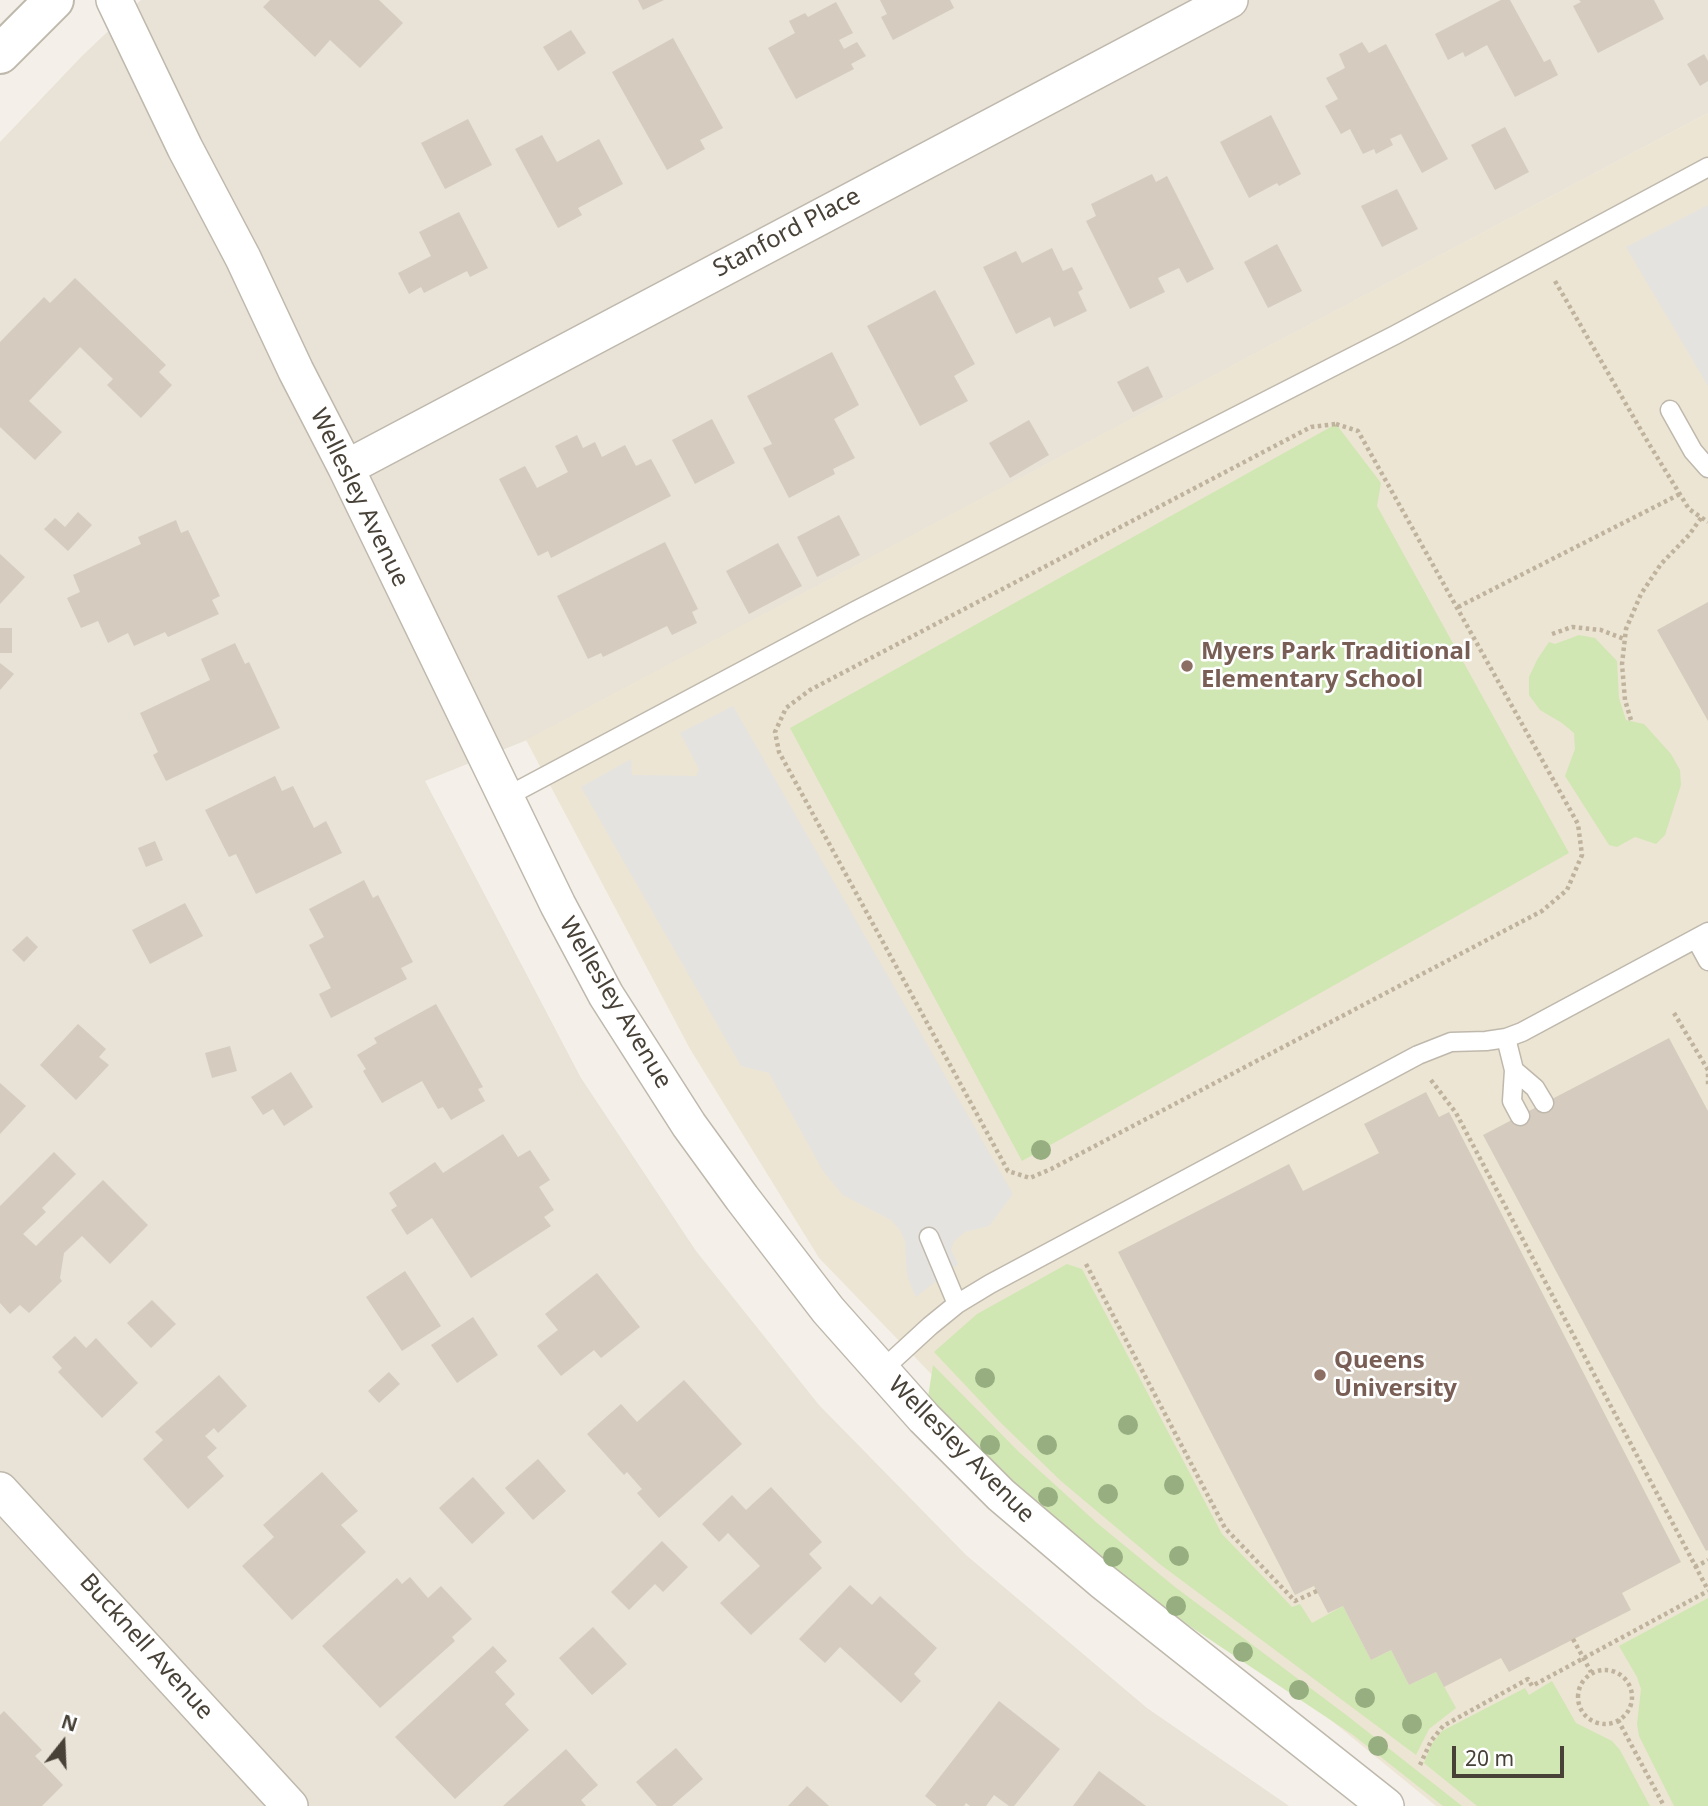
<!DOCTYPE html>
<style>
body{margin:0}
#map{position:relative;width:1708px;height:1806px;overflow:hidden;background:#f4f0e9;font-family:"Noto Sans",sans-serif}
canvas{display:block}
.north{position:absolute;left:28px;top:1708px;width:70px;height:70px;-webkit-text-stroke:5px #fff;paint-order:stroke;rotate:18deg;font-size:19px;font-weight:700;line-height:28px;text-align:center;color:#474137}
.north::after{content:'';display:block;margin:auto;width:24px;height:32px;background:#474137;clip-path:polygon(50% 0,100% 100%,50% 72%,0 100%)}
.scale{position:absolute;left:1452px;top:1746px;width:112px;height:32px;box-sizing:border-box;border:4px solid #474137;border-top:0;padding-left:9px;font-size:21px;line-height:24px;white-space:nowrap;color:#474137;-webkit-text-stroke:5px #fff;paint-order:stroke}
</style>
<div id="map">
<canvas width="1708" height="1806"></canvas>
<div class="north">N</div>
<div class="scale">20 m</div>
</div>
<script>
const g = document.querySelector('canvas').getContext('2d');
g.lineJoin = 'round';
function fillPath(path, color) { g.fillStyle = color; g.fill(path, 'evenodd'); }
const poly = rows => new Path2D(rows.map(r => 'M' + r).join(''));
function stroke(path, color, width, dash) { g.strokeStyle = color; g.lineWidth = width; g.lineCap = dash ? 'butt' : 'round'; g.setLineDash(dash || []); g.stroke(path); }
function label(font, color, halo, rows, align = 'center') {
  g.font = font + ' "Noto Sans",sans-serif'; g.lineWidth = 5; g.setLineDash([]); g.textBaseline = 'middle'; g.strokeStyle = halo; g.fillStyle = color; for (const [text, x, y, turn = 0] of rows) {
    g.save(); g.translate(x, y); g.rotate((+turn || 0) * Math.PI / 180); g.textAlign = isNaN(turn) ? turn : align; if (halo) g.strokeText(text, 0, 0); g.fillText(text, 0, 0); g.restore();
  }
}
fillPath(poly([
 [141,0,1708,0,1708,113,527,740,425,781,581,1078,696,1251,819,1405,966,1555,1147,1708,1289,1806,0,1806,0,142,82,56]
]), '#e8e2d7');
fillPath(poly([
 [1708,113,1708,1806,1436,1806,1020,1466,819,1258,690,1049,526,740]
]), '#ece5d3');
fillPath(poly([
 [1336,424,1381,483,1377,506,1569,853,1022,1161,790,728],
 [1579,635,1595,638,1617,661,1619,698,1626,720,1644,724,1671,754,1680,770,1681,785,1665,835,1656,844,1635,837,1617,847,1609,845,1565,776,1575,749,1574,733,1562,723,1540,710,1529,695,1529,677,1537,660,1549,642,1555,644],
 [1067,1264,1082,1269,1222,1534,1292,1607,1300,1604,1312,1623,1343,1606,1371,1660,1391,1650,1409,1685,1436,1672,1456,1708,1429,1729,1416,1755,1161,1565,1061,1481,1001,1423,934,1352,977,1314],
 [933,1365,1019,1452,1097,1523,1175,1587,1345,1714,1462,1806,1443,1806,1353,1735,1170,1613,1112,1570,1018,1486,928,1397],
 [1708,1598,1708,1806,1674,1806,1639,1736,1637,1724,1641,1689,1637,1677,1619,1646],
 [1552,1681,1576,1723,1612,1741,1620,1750,1650,1806,1477,1806,1424,1763,1432,1744,1442,1731,1525,1688,1529,1695]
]), '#d1e7b3');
fillPath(poly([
 [1708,205,1708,386,1626,247],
 [733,706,1013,1194,989,1226,965,1232,954,1241,951,1250,958,1264,916,1297,907,1276,905,1241,900,1230,891,1220,843,1195,823,1171,769,1073,741,1066,581,787,631,759,632,775,696,776,699,769,680,733]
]), '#e5e3e0');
fillPath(poly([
 [270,0,379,0,403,23,360,68,330,40,315,57,263,7],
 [638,0,664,0,643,10],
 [880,0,950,0,954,8,893,40,881,17,887,14],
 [1501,0,1510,0,1544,62,1550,59,1558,75,1515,97,1487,45,1465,57,1463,52,1448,60,1435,34],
 [1579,0,1654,0,1664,19,1598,53,1573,6,1581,2],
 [836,2,853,33,839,40,844,49,857,42,866,56,851,64,854,69,796,99,768,48,795,33,789,21,805,13,808,17],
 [571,30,586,53,558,71,543,47],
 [673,38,723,128,700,140,705,149,667,170,612,72],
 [1362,42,1369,53,1386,44,1448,159,1422,173,1401,134,1390,139,1393,145,1376,154,1374,149,1363,154,1350,129,1341,134,1325,106,1338,99,1326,78,1345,68,1339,54],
 [1704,54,1708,61,1708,81,1700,86,1687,64],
 [1271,115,1301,174,1279,186,1277,183,1249,198,1220,142],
 [468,119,492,165,445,189,421,143],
 [1505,127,1529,172,1495,190,1471,145],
 [542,135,557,162,599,139,623,184,578,208,582,215,558,228,515,149],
 [1152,174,1156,182,1167,176,1214,269,1187,283,1179,268,1158,278,1165,292,1130,309,1086,221,1096,216,1091,204],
 [1397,189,1418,229,1382,247,1361,206],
 [459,212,488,268,470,277,467,271,424,293,421,287,409,294,398,273,431,256,419,232],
 [1277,244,1302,291,1268,308,1244,262],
 [1052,248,1063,271,1072,267,1083,289,1078,292,1087,311,1054,327,1050,317,1016,334,983,267,1016,251,1022,263],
 [75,278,166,365,159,372,172,385,141,418,107,385,113,379,80,347,29,401,62,432,35,460,0,427,0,342,44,297,50,303],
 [935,290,975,364,954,376,968,401,920,426,867,326],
 [832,352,859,405,834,419,855,458,833,469,835,474,789,498,763,448,772,444,747,396],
 [1148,366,1163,397,1133,412,1117,382],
 [712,419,735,463,695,484,672,440],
 [1029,420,1049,455,1010,478,989,443],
 [577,435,583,448,595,442,602,457,625,445,636,466,651,459,671,496,551,558,548,551,538,556,499,479,525,466,537,488,568,472,555,446],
 [78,512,92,525,68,551,44,529,55,518,65,527],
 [839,515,860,555,817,577,797,537],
 [176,520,181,533,188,530,220,596,212,600,219,614,168,637,165,632,134,646,128,633,108,643,98,621,81,628,67,598,80,592,73,575,141,544,138,537],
 [665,542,698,609,692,612,697,623,672,635,667,626,603,657,601,653,588,659,557,596],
 [778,543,802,586,749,614,726,571],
 [0,554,25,577,0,604],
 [1708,602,1708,721,1657,630],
 [0,628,12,628,12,653,0,653],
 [235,643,245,664,249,662,280,728,166,781,153,755,158,752,140,713,210,680,201,659],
 [0,663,14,674,0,690],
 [275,776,282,791,293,786,314,828,326,821,342,853,256,894,236,854,229,857,205,810],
 [155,841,163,860,146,867,138,848],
 [364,880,373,898,378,895,413,962,401,968,407,979,331,1018,319,994,331,988,309,945,324,937,309,909],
 [185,903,203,936,150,964,132,930],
 [27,936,38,947,24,962,12,950],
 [436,1004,483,1087,478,1089,485,1101,451,1120,443,1107,438,1109,422,1081,382,1103,363,1071,366,1069,357,1055,377,1043,374,1038],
 [78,1024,106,1049,99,1057,109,1065,76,1100,40,1065],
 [1669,1038,1708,1111,1708,1550,1706,1551,1483,1135],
 [230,1046,237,1071,212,1078,205,1053],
 [291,1072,313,1107,284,1126,273,1109,263,1115,251,1097],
 [0,1083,26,1106,0,1134],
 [1426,1092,1439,1117,1449,1112,1681,1562,1622,1593,1631,1610,1509,1672,1501,1658,1444,1687,1436,1672,1409,1685,1391,1650,1371,1660,1343,1606,1328,1613,1314,1586,1295,1595,1118,1252,1289,1164,1303,1191,1379,1153,1364,1124],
 [503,1134,518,1157,530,1150,550,1180,539,1187,554,1210,544,1217,551,1226,471,1278,432,1218,407,1235,391,1210,397,1206,389,1193,435,1162,443,1173],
 [54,1152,76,1174,42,1208,46,1212,23,1234,36,1246,103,1180,148,1225,110,1264,82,1236,64,1253,60,1278,62,1281,29,1313,20,1305,10,1314,0,1303,0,1206],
 [405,1271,441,1326,402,1351,366,1297],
 [597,1273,640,1327,601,1358,594,1350,561,1376,537,1346,558,1330,545,1314],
 [152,1300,176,1324,151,1348,127,1323],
 [473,1317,498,1355,457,1383,431,1345],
 [75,1336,86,1348,96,1338,138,1383,102,1418,58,1372,62,1368,52,1357],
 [389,1372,400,1384,379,1403,368,1391],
 [219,1375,247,1406,218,1433,214,1428,205,1436,217,1448,207,1457,224,1476,188,1509,143,1459,163,1440,155,1432],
 [684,1380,742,1444,659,1518,637,1493,642,1489,627,1472,624,1475,587,1434,621,1404,637,1422],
 [538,1459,566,1491,533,1520,505,1488],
 [322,1472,358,1511,341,1525,366,1552,292,1620,242,1566,274,1537,263,1525],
 [473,1477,505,1513,472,1544,439,1508],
 [771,1487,822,1542,809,1554,822,1568,751,1635,720,1603,760,1566,728,1533,719,1542,702,1524,732,1495,746,1510],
 [662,1541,688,1567,663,1592,655,1584,629,1610,611,1592],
 [410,1577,428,1598,441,1586,472,1619,452,1637,455,1641,380,1708,322,1646,397,1578,402,1584],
 [850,1585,872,1605,880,1596,937,1648,914,1674,921,1681,901,1703,840,1647,825,1663,799,1639],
 [593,1627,627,1664,592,1695,559,1658],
 [493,1646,507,1661,495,1672,515,1694,505,1704,529,1730,455,1799,395,1737],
 [999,1701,1060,1749,1014,1806,1009,1806,994,1795,986,1806,970,1806,966,1803,964,1806,937,1806,925,1796],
 [4,1711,42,1750,35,1756,63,1785,42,1806,0,1806,0,1715],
 [676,1748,703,1779,672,1806,657,1806,636,1782],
 [566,1749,598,1785,581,1800,586,1806,503,1806],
 [1099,1771,1146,1806,1073,1806],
 [807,1786,829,1806,788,1806]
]), '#d5ccbf');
const service = poly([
 [1670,410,1693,451,1708,468],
 [506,797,855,611,1395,335,1708,167],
 [1696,939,1708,961],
 [1506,1038,1514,1070,1512,1101,1520,1116],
 [1514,1070,1535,1088,1544,1103],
 [929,1237,957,1304],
 [881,1371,930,1326,957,1304,990,1284,1418,1055,1451,1042,1486,1041,1506,1038,1522,1032,1708,932]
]);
const minor = poly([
 [114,0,185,148,243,258,296,371,346,468,558,905,606,995,689,1125,742,1198,828,1310,924,1418,1001,1495,1102,1581,1386,1806],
 [346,468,1230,0],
 [0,1490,290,1806]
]);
const tertiary = poly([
 [0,54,54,0]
]);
stroke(service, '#bfb8ac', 21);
stroke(minor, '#bfb8ac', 38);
stroke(tertiary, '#bfb8ac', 42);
stroke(poly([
 [1555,281,1649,444,1689,509,1708,522],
 [1336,424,1358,431,1578,824,1582,855,1567,890,1542,911,1051,1169,1030,1178,1008,1171,779,752,775,732,786,708,810,690,1311,427,1336,424],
 [1458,607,1680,494],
 [1552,634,1572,627,1601,630,1624,639],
 [1631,720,1625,700,1622,664,1626,629,1641,594,1661,564,1689,535,1701,518],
 [1674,1013,1708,1070,1708,1085],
 [1431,1080,1456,1113,1708,1590],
 [1086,1264,1225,1528,1295,1601,1317,1591],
 [1695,1567,1708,1560],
 [1573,1639,1591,1672],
 '1578 1697a27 27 0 1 1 54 0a27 27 0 1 1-54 0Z',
 [1618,1720,1664,1806],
 [1420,1765,1431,1741,1443,1726,1528,1679,1532,1686,1708,1591]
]), '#c0b39d', 4.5, [3.5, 3.5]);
stroke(service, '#fff', 18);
stroke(minor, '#fff', 35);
stroke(tertiary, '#fff', 38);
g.fillStyle = '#97ae81';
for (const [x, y] of [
 [1041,1150],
 [985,1378],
 [1128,1425],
 [990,1445],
 [1047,1445],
 [1174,1485],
 [1108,1494],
 [1048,1497],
 [1179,1556],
 [1113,1557],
 [1176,1606],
 [1243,1652],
 [1299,1690],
 [1365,1698],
 [1412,1724],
 [1378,1746]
]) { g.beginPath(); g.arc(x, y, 10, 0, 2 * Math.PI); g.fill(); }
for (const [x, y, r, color] of [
 [1187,666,7,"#8d6e63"],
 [1320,1375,7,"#8d6e63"]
]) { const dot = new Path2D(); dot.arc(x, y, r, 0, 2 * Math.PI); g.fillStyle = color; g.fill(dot); stroke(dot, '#fff', 2.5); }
label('24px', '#474137', '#fff', [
 ["Stanford Place",787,233,-28],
 ["Wellesley Avenue",359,498,64],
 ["Wellesley Avenue",615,1003,59],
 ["Wellesley Avenue",961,1450,45],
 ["Bucknell Avenue",146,1647,48]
]);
label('bold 24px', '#785e54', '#fff', [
 ["Myers Park Traditional",1201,652],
 ["Elementary School",1201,680],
 ["Queens",1334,1361],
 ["University",1334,1389]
], 'left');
</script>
